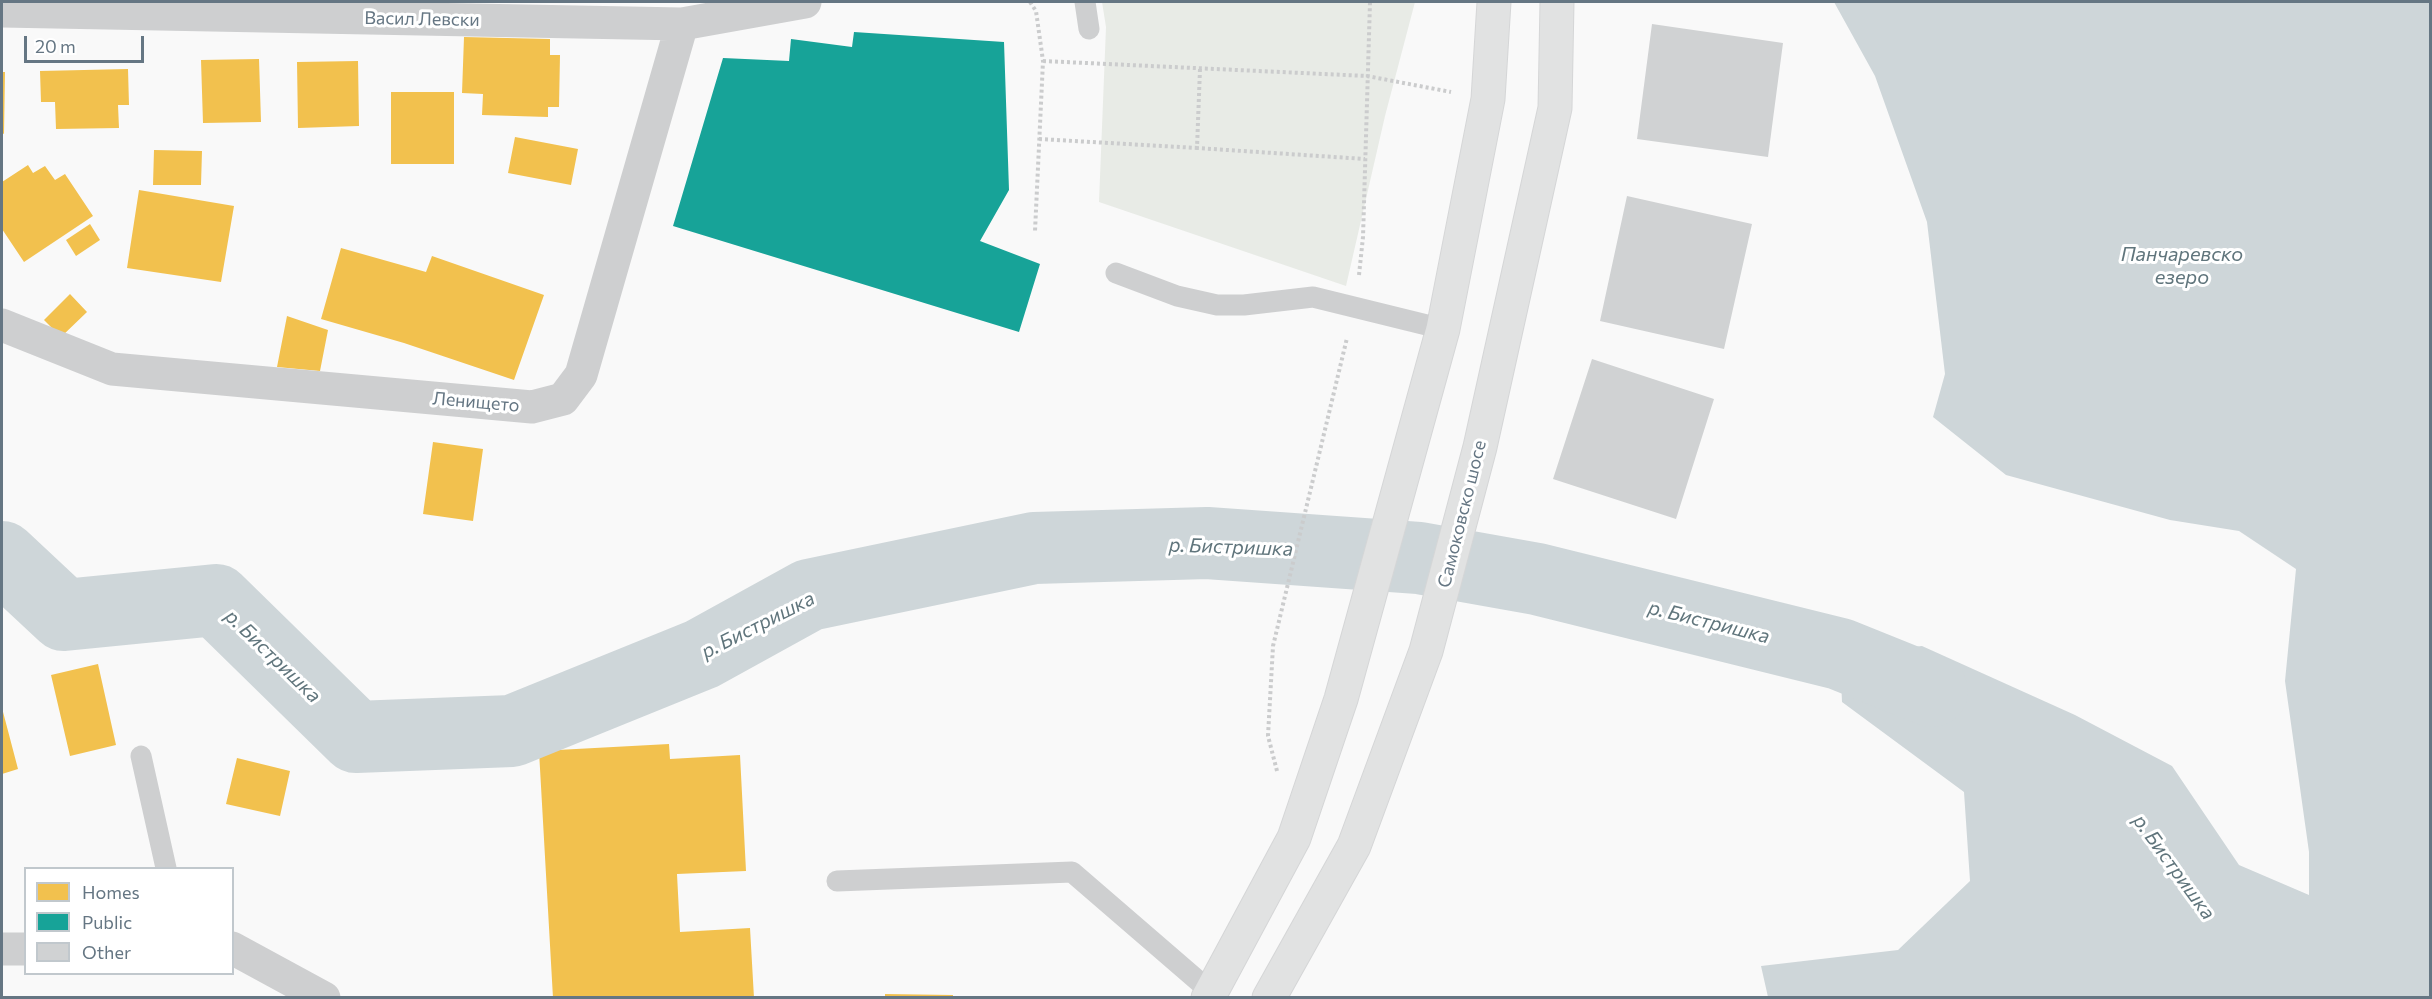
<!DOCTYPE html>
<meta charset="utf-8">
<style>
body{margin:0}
#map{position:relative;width:2432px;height:999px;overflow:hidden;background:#f9f9f9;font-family:Commissioner,sans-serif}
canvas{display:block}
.frame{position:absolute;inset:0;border:3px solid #657683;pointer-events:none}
.legend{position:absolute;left:24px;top:867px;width:210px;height:108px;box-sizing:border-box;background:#fff;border:2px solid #c1c8cd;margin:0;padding:8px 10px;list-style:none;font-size:18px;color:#657683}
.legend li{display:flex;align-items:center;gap:12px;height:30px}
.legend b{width:30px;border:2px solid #c1c8cd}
.scale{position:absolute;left:24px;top:36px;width:120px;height:27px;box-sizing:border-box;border:3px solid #657683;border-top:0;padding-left:8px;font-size:18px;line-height:21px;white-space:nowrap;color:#657683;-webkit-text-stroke:4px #fff;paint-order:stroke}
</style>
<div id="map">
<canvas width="2432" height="999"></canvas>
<div class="frame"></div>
<ul class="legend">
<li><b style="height:16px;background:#f2c14e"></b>Homes</li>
<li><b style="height:16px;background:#17a398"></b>Public</li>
<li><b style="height:16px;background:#d0d2d3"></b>Other</li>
</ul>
<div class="scale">20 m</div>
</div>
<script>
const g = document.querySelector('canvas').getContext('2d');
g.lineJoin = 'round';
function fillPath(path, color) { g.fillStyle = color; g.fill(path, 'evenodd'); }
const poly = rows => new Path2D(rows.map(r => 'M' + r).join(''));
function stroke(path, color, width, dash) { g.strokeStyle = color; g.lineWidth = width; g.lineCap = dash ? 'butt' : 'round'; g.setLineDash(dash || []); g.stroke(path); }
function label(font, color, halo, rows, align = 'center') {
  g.font = font + ' Commissioner,sans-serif'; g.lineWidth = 6; g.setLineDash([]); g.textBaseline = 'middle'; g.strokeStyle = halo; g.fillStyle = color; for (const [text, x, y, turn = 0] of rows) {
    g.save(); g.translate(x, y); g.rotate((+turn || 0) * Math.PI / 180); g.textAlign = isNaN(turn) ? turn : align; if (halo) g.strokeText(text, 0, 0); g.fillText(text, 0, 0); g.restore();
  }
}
fillPath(poly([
 [1102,2,1415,2,1385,116,1346,286,1099,202,1106,27]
]), '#e8ebe6');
fillPath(poly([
 [1834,2,2430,2,2430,997,1768,997,1761,966,1898,950,1970,881,1964,792,1842,702,1840,654,1922,646,2075,715,2172,766,2239,865,2309,895,2309,852,2285,681,2296,569,2239,531,2170,520,2006,475,1933,417,1945,374,1927,222,1875,76]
]), '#ced6d9');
fillPath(poly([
 [464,37,550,39,550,55,560,55,559,107,548,107,548,117,482,115,483,94,462,93],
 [259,59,261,122,203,123,201,60],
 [358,61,359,126,298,128,297,62],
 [128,69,129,105,118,105,119,128,56,129,55,102,41,102,40,71],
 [2,72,5,72,4,134,2,133],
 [391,92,454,92,454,164,391,164],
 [515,137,578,149,571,185,508,173],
 [154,150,202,151,201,185,153,185],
 [28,165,33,173,45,166,55,180,65,174,93,216,24,262,2,229,2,182],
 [139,190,234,206,221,282,127,268],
 [90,224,100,240,76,256,66,240],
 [341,248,426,272,432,256,544,295,514,380,404,343,321,319],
 [70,294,87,312,61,337,44,320],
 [287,316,328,330,320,371,277,367],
 [433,442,483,449,473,521,423,514],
 [98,664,116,745,70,756,51,675],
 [2,708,18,769,2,774],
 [669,744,670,759,740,755,746,871,677,874,680,932,750,928,754,998,553,998,539,751],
 [237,758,290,771,280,816,226,804],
 [885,994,953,995,953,998,885,998]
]), '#f2c14e');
fillPath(poly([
 [854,32,1004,42,1009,190,980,241,1040,264,1019,332,673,226,723,58,789,61,791,39,852,47]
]), '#17a398');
stroke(poly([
 [2,557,64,615,216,600,356,737,512,731,702,654,809,595,1034,548,1207,543,1419,558,1537,579,1840,654,1932,691]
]), '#ced6d9', 72);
fillPath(poly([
 [1652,24,1783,43,1768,157,1637,139],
 [1627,196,1752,224,1724,349,1600,321],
 [1592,359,1714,399,1676,519,1553,479]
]), '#d0d2d3');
const secondary = poly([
 [1208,998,1294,838,1341,699,1443,329,1488,99,1494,2],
 [1269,998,1354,846,1426,651,1480,447,1555,108,1557,2]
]);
stroke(secondary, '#d5d6d7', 35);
stroke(poly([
 [1030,2,1036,11,1043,61,1035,231],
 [1043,61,1367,76,1451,92],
 [1200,69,1197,148,1365,159],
 [1039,139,1197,148],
 [1359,275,1363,237,1370,2],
 [1277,771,1268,736,1273,646,1347,338]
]), '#cbcccd', 4, [3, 3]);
stroke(poly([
 [1085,2,1089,29],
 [1116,273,1177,296,1217,305,1244,305,1313,297,1443,329],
 [141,756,166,868],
 [837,881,1072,872,1211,992]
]), '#cecfd0', 21);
stroke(poly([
 [2,11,682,24,805,2],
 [2,325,112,369,532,407,563,399,581,375,682,24],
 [232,948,324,998],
 [2,949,26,949]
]), '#cecfd0', 33);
stroke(secondary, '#e1e2e2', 33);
label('18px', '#657683', '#fff', [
 ["Васил Левски",422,19,1],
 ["Ленището",476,402,5],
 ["Самоковско шосе",1462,514,-76]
]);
label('italic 20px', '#60757c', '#fff', [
 ["Панчаревско",2182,254],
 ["езеро",2182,277],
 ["р. Бистришка",1231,547,2],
 ["р. Бистришка",1709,622,14],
 ["р. Бистришка",758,625,-27],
 ["р. Бистришка",273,656,44],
 ["р. Бистришка",2174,867,54]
]);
</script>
